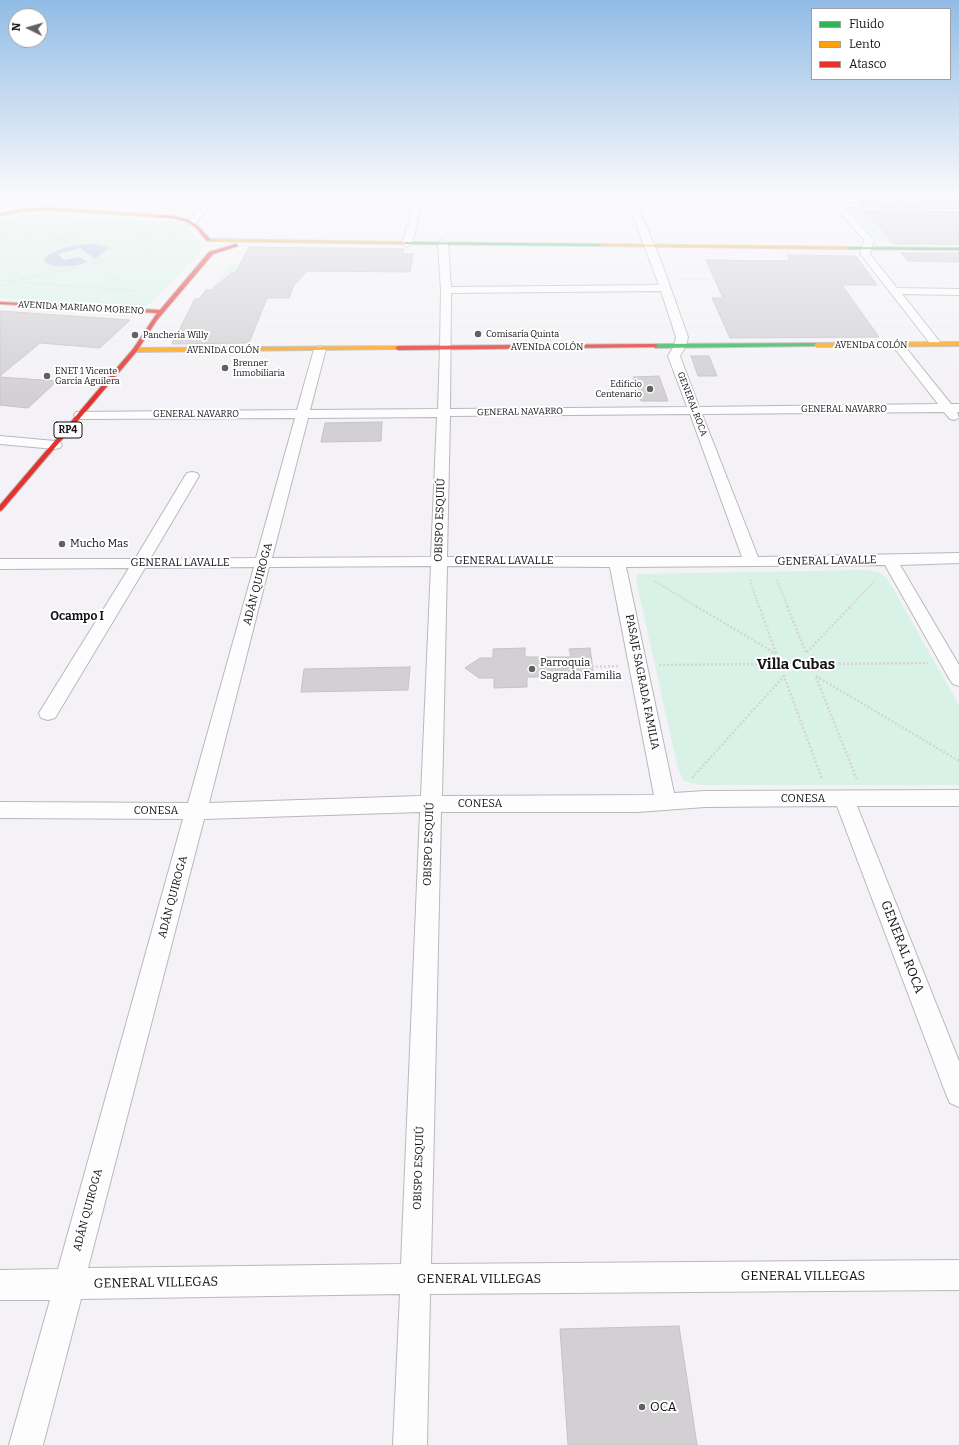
<!DOCTYPE html>
<meta charset="utf-8">
<style>
body{margin:0}
#map{position:relative;width:959px;height:1445px;overflow:hidden;background:#f4f2f6;font-family:Bitter,serif}
canvas{display:block}
.legend{position:absolute;left:811px;top:8px;width:140px;height:72px;box-sizing:border-box;background:#fff;border:1px solid #a1a0a1;margin:0;padding:5px 7px;list-style:none;font-size:12px;color:#131214}
.legend li{display:flex;align-items:center;gap:8px;height:20px}
.legend b{width:20px;border:1px solid #a1a0a1}
.north{position:absolute;left:8px;top:8px;width:40px;height:40px;box-sizing:border-box;background:#fff;border:1px solid #a1a0a1;border-radius:50%;rotate:275deg;font-size:11px;font-weight:700;line-height:16px;text-align:center;color:#131214}
.north::after{content:'';display:block;margin:auto;width:14px;height:18px;background:#626063;clip-path:polygon(50% 0,100% 100%,50% 72%,0 100%)}
</style>
<div id="map">
<canvas width="959" height="1445"></canvas>
<ul class="legend">
<li><b style="height:5px;background:#30b455"></b>Fluido</li>
<li><b style="height:5px;background:#ff9f0a"></b>Lento</li>
<li><b style="height:5px;background:#e5322d"></b>Atasco</li>
</ul>
<div class="north">N</div>
</div>
<script>
const g = document.querySelector('canvas').getContext('2d');
g.lineJoin = 'round';
function fillPath(path, color) { g.fillStyle = color; g.fill(path, 'evenodd'); }
const poly = rows => new Path2D(rows.map(r => 'M' + r).join(''));
function stroke(path, color, width, dash) { g.strokeStyle = color; g.lineWidth = width; g.lineCap = dash ? 'butt' : 'round'; g.setLineDash(dash || []); g.stroke(path); }
function label(font, color, halo, rows, align = 'center') {
  g.font = font + ' Bitter,serif'; g.lineWidth = 4; g.setLineDash([]); g.textBaseline = 'middle'; g.strokeStyle = halo; g.fillStyle = color; for (const [text, x, y, turn = 0] of rows) {
    g.save(); g.translate(x, y); g.rotate((+turn || 0) * Math.PI / 180); g.textAlign = isNaN(turn) ? turn : align; if (halo) g.strokeText(text, 0, 0); g.fillText(text, 0, 0); g.restore();
  }
}
fillPath(poly([
 [858,211,878,211,889,224,875,224,881,232,959,226,959,245,894,244,878,240,853,213],
 [40,213,53,214,51,216,163,222,168,220,181,224,190,230,201,246,200,253,152,303,145,306,135,307,0,298,0,222,21,215],
 [230,264,262,266,232,273,229,276,239,287,212,287],
 [866,570,879,572,887,578,959,705,959,785,699,785,684,781,678,769,636,580,638,574]
]), '#d8f2e7');
fillPath(poly([
 [97,244,109,248,95,259,80,248,58,254,64,260,79,257,88,262,75,266,55,266,47,264,44,260,49,254,64,248,80,245]
]), '#b0c7e2');
const building = poly([
 [923,198,959,199,959,208,862,207,857,200,925,201,923,198],
 [866,212,959,212,959,244,894,244,866,212],
 [249,247,404,249,403,254,413,254,410,272,307,271,294,285,289,298,267,298,249,343,172,344,195,299,199,299,206,290,211,290,232,273,236,272,249,247],
 [901,253,959,253,959,262,908,261,901,253],
 [787,255,856,256,877,285,842,285,879,337,730,338,712,298,723,298,706,260,790,261,787,255],
 [0,311,130,320,100,348,40,343,0,376,0,311],
 [691,356,709,356,717,376,698,376,691,356],
 [659,376,668,401,641,401,633,377,659,376],
 [0,377,57,381,28,408,0,405,0,377],
 [382,422,381,441,321,442,325,423,382,422],
 [525,648,525,657,571,657,569,649,590,648,594,677,527,677,527,687,494,688,494,678,479,678,465,668,480,658,493,658,493,649,525,648],
 [410,667,408,690,301,692,304,669,410,667],
 [679,1326,697,1445,568,1445,560,1329,679,1326]
]);
fillPath(building, '#d2d0d3');
stroke(building, '#c3c2c4', 1);
const lane = poly([
 [839,208,959,209,959,211,841,210,839,208]
]);
const street = poly([
 [9,195,18,195,0,208,0,201,9,195],
 [211,195,219,195,194,225,188,225,187,223,188,221,211,195],
 [416,195,424,195,412,244,407,247,402,244,416,195],
 [625,195,633,195,661,261,688,337,686,346,680,356,699,407,938,404,892,345,898,342,902,343,951,404,959,404,959,412,957,412,959,418,954,420,950,419,944,412,702,414,758,557,959,553,959,563,900,565,959,665,959,686,953,684,950,680,885,565,626,567,674,793,705,791,959,790,959,806,857,806,959,1061,959,1107,950,1103,946,1094,837,806,705,807,637,812,441,812,431,1264,959,1260,959,1290,430,1294,427,1445,393,1445,400,1294,81,1299,43,1445,9,1445,50,1300,0,1300,0,1270,58,1269,183,819,0,818,0,802,188,803,254,567,145,568,55,718,48,720,41,718,39,713,129,568,0,569,0,559,135,559,185,476,187,473,192,472,197,473,199,476,150,559,256,558,295,418,80,419,76,418,74,415,76,412,297,410,314,349,316,347,320,346,324,347,326,349,310,410,438,409,440,348,441,290,438,243,440,241,443,240,448,243,451,287,659,285,625,195],
 [661,291,676,337,674,346,668,356,687,407,450,409,451,293,661,291],
 [690,414,742,557,447,557,450,416,690,414],
 [437,417,431,557,272,558,308,418,437,417],
 [431,566,421,796,209,803,269,567,431,566],
 [447,566,610,567,654,795,442,796,447,566],
 [420,812,401,1264,88,1268,204,819,420,812],
 [825,195,833,195,872,238,874,240,870,254,897,288,959,289,959,295,902,294,940,342,942,344,940,346,932,346,862,256,860,254,864,240,825,195],
 [0,436,55,441,60,442,62,445,60,448,55,449,0,444,0,436]
]);
const fast = poly([
 [404,242,602,244,604,245,602,246,402,244,404,242],
 [848,247,959,248,959,250,846,249,848,247],
 [817,343,820,345,819,346,655,348,652,346,655,344,817,343]
]);
const slow = poly([
 [48,208,159,215,161,216,159,217,48,210,23,211,0,216,0,214,23,209,48,208],
 [207,239,404,242,406,243,404,244,209,241,207,239],
 [600,244,848,247,850,248,848,249,602,246,600,244],
 [959,342,959,346,817,347,814,345,817,343,959,342],
 [398,346,400,347,400,349,135,352,132,350,135,348,398,346]
]);
const jam = poly([
 [159,215,173,216,189,220,198,226,211,240,207,241,196,228,187,222,173,218,158,217,159,215],
 [236,244,238,246,213,254,157,320,137,351,2,510,0,511,0,505,133,349,157,313,0,304,0,302,160,310,209,252,236,244],
 [655,344,657,345,657,347,398,350,395,348,398,346,655,344]
]);
stroke(lane, '#b9b8bb', 2);
stroke(street, '#b9b8bb', 2);
stroke(fast, '#b9b8bb', 2);
stroke(slow, '#b9b8bb', 2);
stroke(jam, '#b9b8bb', 2);
stroke(poly([
 [38,229,71,246],
 [127,231,155,232],
 [0,238,6,233,8,228],
 [0,242,15,242],
 [123,247,191,252],
 [0,252,46,225],
 [95,259,91,260,114,278],
 [0,260,31,259],
 [72,268,71,266,51,267,45,264,43,259,52,252,74,245,101,244,113,248,99,259,89,263],
 [680,279,740,279],
 [0,280,13,281],
 [9,281,55,239,101,228],
 [18,282,136,291,132,296],
 [5,287,14,281,96,263,110,257,126,243,150,234],
 [102,288,173,234,173,232]
]), '#d5d5d6', 1, [1, 1]);
stroke(poly([
 [750,580,759,607],
 [777,580,788,607],
 [655,581,697,607],
 [850,607,875,580]
]), '#d5d5d6', 2, [1.5, 1.5]);
stroke(poly([
 [696,606,776,654],
 [759,606,776,653],
 [787,606,806,653,851,606],
 [819,664,928,663],
 [659,665,772,664],
 [592,667,618,666],
 [816,676,959,761],
 [816,677,857,780],
 [692,778,784,676,822,779]
]), '#d5d5d6', 2.5, [2, 2]);
fillPath(lane, '#fdfdfe');
fillPath(street, '#fdfdfe');
fillPath(fast, '#30b455');
fillPath(slow, '#ff9f0a');
fillPath(jam, '#e5322d');
const sky = g.createLinearGradient(0, 0, 0, 397);
sky.addColorStop(0, '#91bce6');
sky.addColorStop(0.49, '#faf9fb');
sky.addColorStop(1, '#faf9fb00');
g.fillStyle = sky;
g.fillRect(0, 0, 959, 397);
for (const [x, y, r, color] of [
 [478,334,4,"#626063"],
 [135,335,4,"#626063"],
 [225,368,4,"#626063"],
 [47,376,4,"#626063"],
 [650,389,4,"#626063"],
 [62,544,4,"#626063"],
 [532,669,4,"#626063"],
 [642,1407,4,"#626063"]
]) { const dot = new Path2D(); dot.arc(x, y, r, 0, 2 * Math.PI); g.fillStyle = color; g.fill(dot); stroke(dot, '#fff', 1.5); }
label('9px', '#131214', '#fff', [
 ["AVENIDA MARIANO MORENO",81,308,3],
 ["AVENIDA COLÓN",871,345],
 ["AVENIDA COLÓN",547,347],
 ["AVENIDA COLÓN",223,350],
 ["GENERAL ROCA",692,404,69],
 ["GENERAL NAVARRO",844,409],
 ["GENERAL NAVARRO",520,412,-1],
 ["GENERAL NAVARRO",196,414]
]);
label('9px', '#131214', '#fff', [
 ["Comisaría Quinta",486,334],
 ["Pancheria Willy",143,335],
 ["Brenner",233,363],
 ["Inmobiliaria",233,373],
 ["ENET 1 Vicente",55,371],
 ["García Aguilera",55,381],
 ["Edificio",642,384,"right"],
 ["Centenario",642,394,"right"]
], 'left');
for (const [x, y, w] of [
 [68,430,28]
]) { const box = new Path2D(); box.roundRect(x - w / 2, y - 8, w, 16, 3); g.fillStyle = '#fff'; g.fill(box); stroke(box, '#131214', 1); }
label('bold 10px', '#131214', null, [
 ["RP4",68,430]
]);
label('11px', '#131214', '#fff', [
 ["OBISPO ESQUIÚ",440,520,-88],
 ["GENERAL LAVALLE",504,561],
 ["GENERAL LAVALLE",827,561,-1],
 ["GENERAL LAVALLE",180,563],
 ["ADÁN QUIROGA",258,584,-75],
 ["PASAJE SAGRADA FAMILIA",642,682,79],
 ["CONESA",803,799],
 ["CONESA",480,804],
 ["CONESA",156,811],
 ["OBISPO ESQUIÚ",429,844,-88],
 ["ADÁN QUIROGA",173,897,-75],
 ["OBISPO ESQUIÚ",419,1168,-88],
 ["ADÁN QUIROGA",88,1210,-75]
]);
label('11px', '#131214', '#fff', [
 ["Mucho Mas",70,544],
 ["Parroquia",540,663],
 ["Sagrada Familia",540,676]
], 'left');
label('bold 12px', '#131214', '#fff', [
 ["Ocampo I",77,617]
]);
label('13px', '#131214', '#fff', [
 ["GENERAL ROCA",902,947,69],
 ["GENERAL VILLEGAS",803,1276],
 ["GENERAL VILLEGAS",479,1279],
 ["GENERAL VILLEGAS",156,1283,-1]
]);
label('13px', '#131214', '#fff', [
 ["OCA",650,1407]
], 'left');
label('bold 15px', '#131214', '#fff', [
 ["Villa Cubas",796,665]
]);
</script>
